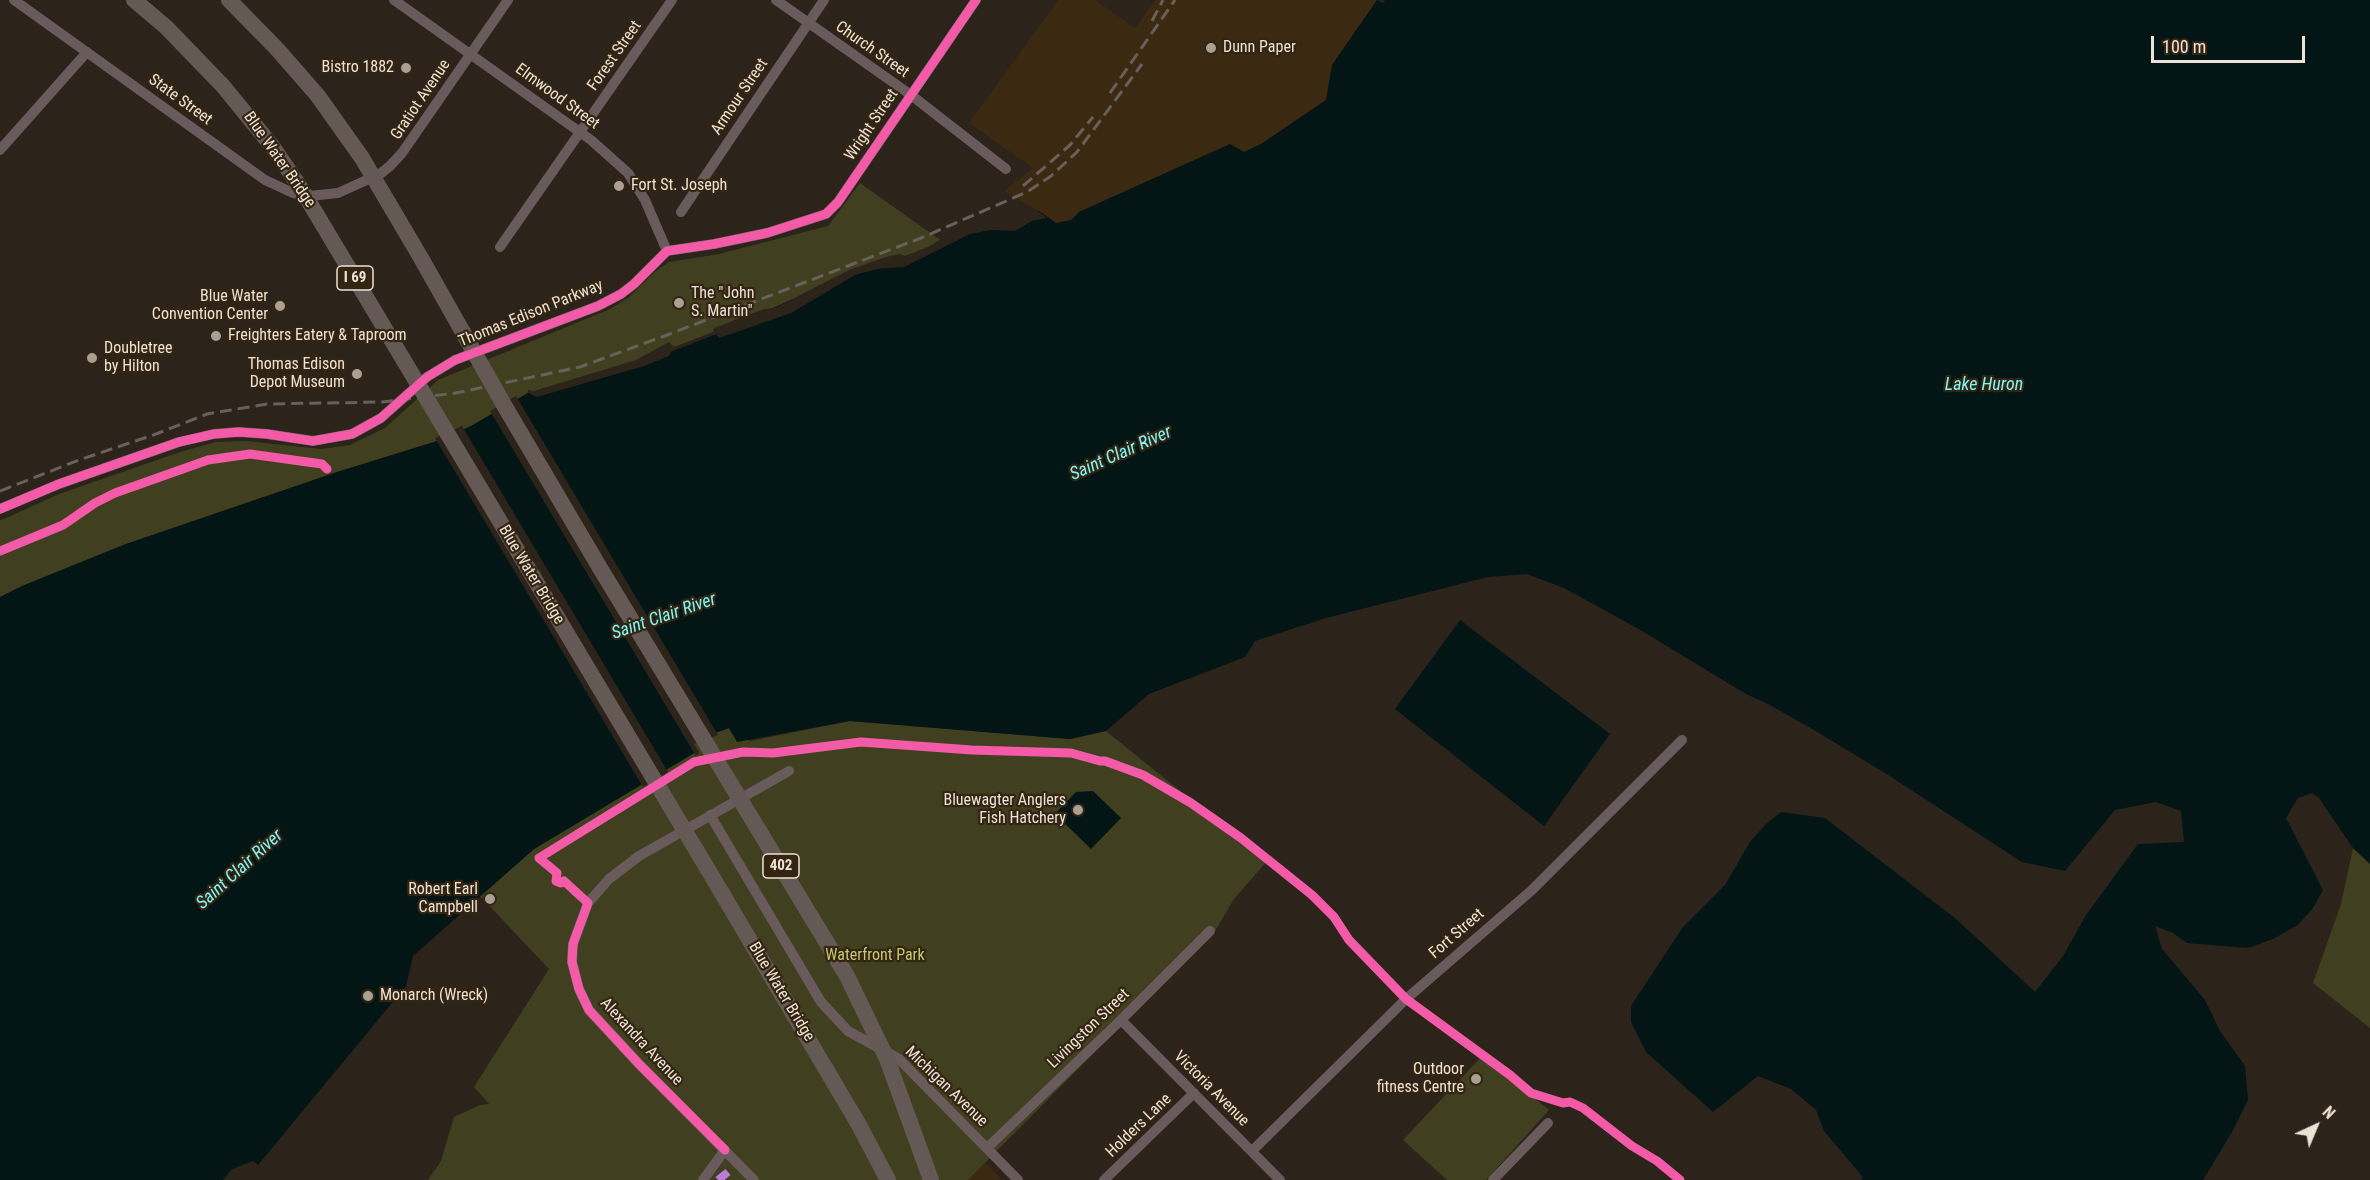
<!DOCTYPE html>
<style>
body{margin:0}
#map{position:relative;width:2370px;height:1180px;overflow:hidden;background:#2c231a;font-family:"Roboto Condensed",sans-serif}
canvas{display:block}
.north{position:absolute;left:2286px;top:1096px;width:60px;height:60px;-webkit-text-stroke:4px #342412;paint-order:stroke;rotate:44deg;font-size:16px;font-weight:700;line-height:24px;text-align:center;color:#ede2d6}
.north::after{content:'';display:block;margin:auto;width:21px;height:27px;background:#ede2d6;clip-path:polygon(50% 0,100% 100%,50% 72%,0 100%)}
.scale{position:absolute;left:2151px;top:36px;width:154px;height:27px;box-sizing:border-box;border:3px solid #ede2d6;border-top:0;padding-left:8px;font-size:18px;line-height:21px;white-space:nowrap;color:#ede2d6;-webkit-text-stroke:4px #342412;paint-order:stroke}
</style>
<div id="map">
<canvas width="2370" height="1180"></canvas>
<div class="north">N</div>
<div class="scale">100 m</div>
</div>
<script>
const g = document.querySelector('canvas').getContext('2d');
g.lineJoin = 'round';
function fillPath(path, color) { g.fillStyle = color; g.fill(path, 'evenodd'); }
const poly = rows => new Path2D(rows.map(r => 'M' + r).join(''));
function stroke(path, color, width, dash) { g.strokeStyle = color; g.lineWidth = width; g.lineCap = dash ? 'butt' : 'round'; g.setLineDash(dash || []); g.stroke(path); }
function label(font, color, halo, rows, align = 'center') {
  g.font = font + ' "Roboto Condensed",sans-serif'; g.lineWidth = 4.5; g.setLineDash([]); g.textBaseline = 'middle'; g.strokeStyle = halo; g.fillStyle = color; for (const [text, x, y, turn = 0] of rows) {
    g.save(); g.translate(x, y); g.rotate((+turn || 0) * Math.PI / 180); g.textAlign = isNaN(turn) ? turn : align; if (halo) g.strokeText(text, 0, 0); g.fillText(text, 0, 0); g.restore();
  }
}
fillPath(poly([
 [1058,0,1095,0,1135,28,1155,0,1377,0,1332,65,1326,100,1261,144,1244,152,1230,144,1079,212,1071,220,1056,223,1039,211,1004,191,1033,168,969,123],
 [985,1162,1002,1180,968,1180]
]), '#3c2912');
fillPath(poly([
 [860,183,943,242,776,311,716,331,637,363,528,393,471,426,434,442,337,472,126,544,22,586,0,597,0,520,4,519,59,494,180,452,216,442,246,441,321,449,350,445,385,428,438,380,610,309,628,298,656,271,669,262,719,254,828,226],
 [850,721,1070,739,1106,731,1267,861,1234,899,1215,931,968,1180,428,1180,441,1161,454,1117,480,1105,489,1104,474,1087,549,969,480,896,534,849,647,781,689,742,729,728,750,741],
 [2353,848,2370,864,2370,1028,2313,983,2341,904],
 [1482,1056,1549,1110,1486,1180,1447,1180,1403,1140]
]), '#404020');
fillPath(poly([
 [1377,0,1383,3,1385,0,2370,0,2370,864,2353,848,2319,798,2312,793,2298,798,2286,818,2323,890,2313,908,2298,925,2273,939,2248,948,2187,943,2173,933,2155,926,2162,949,2205,1000,2220,1031,2245,1066,2248,1100,2232,1132,2203,1180,1861,1180,1863,1177,1824,1131,1816,1110,1791,1089,1758,1076,1713,1112,1646,1052,1631,1022,1631,1006,1683,927,1725,885,1750,842,1766,824,1781,812,1825,818,1956,919,2035,992,2063,956,2086,915,2138,844,2184,842,2181,811,2156,802,2115,810,2065,871,2022,862,1885,773,1814,730,1768,704,1746,694,1637,628,1564,588,1527,574,1488,577,1326,618,1255,641,1245,657,1149,694,1106,731,1070,739,850,721,737,742,729,728,690,742,696,752,534,849,413,956,406,986,258,1165,253,1161,232,1169,223,1180,0,1180,0,597,22,586,126,544,337,472,434,442,471,426,528,393,535,394,673,351,716,334,850,273,906,259,994,224,1039,211,1056,223,1071,220,1079,212,1230,144,1244,152,1261,144,1326,100,1332,65],
 [1460,620,1610,734,1544,826,1395,709],
 [1093,791,1121,818,1091,849,1055,814,1076,792]
]), '#041515');
fillPath(poly([
 [1022,206,1032,207,1047,218,1032,221,1015,231,990,230,970,234,904,267,877,269,855,275,791,313,731,334,719,338,716,334,672,351,669,356,644,366,537,397,528,393,528,390,534,391,636,360,669,342,674,347,713,332,714,328,764,309,775,308,849,270,886,257,900,254,905,256,928,247,961,227,970,227,981,220,994,221],
 [516,396,718,735,694,744,699,752,696,756,490,411],
 [462,426,668,772,643,787,435,438]
]), '#2c231a');
stroke(poly([
 [14,0,265,180,293,193,309,196,338,193,380,174,390,166,402,153,508,0],
 [394,0,591,140,628,173,645,200,667,251],
 [776,0,911,95,1006,169],
 [0,150,87,52],
 [681,212,824,0],
 [500,247,672,0],
 [667,251,714,244,767,233,826,214,838,202,976,0],
 [0,509,59,484,179,442,214,434,239,432,267,434,313,441,352,434,381,418,427,377,455,360,598,306,621,294,634,284,667,251],
 [710,815,821,1002,848,1031,899,1059,1018,1180],
 [1121,1020,1280,1180],
 [987,1148,1121,1020,1210,931],
 [1252,1151,1406,999,1532,890,1682,740],
 [703,1180,725,1150],
 [754,1180,639,1064,589,1010,579,989,572,962,573,944,588,903,609,879,639,856,789,771],
 [1104,1180,1194,1093],
 [1493,1180,1548,1123]
]), '#695b5b', 10);
stroke(poly([
 [713,878,859,1125,888,1180]
]), '#645955', 16);
stroke(poly([
 [1152,21,1163,0],
 [1110,93,1175,0],
 [1023,186,1070,145,1093,117],
 [0,491,79,460,156,434,207,414,267,404,382,402,456,393,580,367,667,335,921,238,1027,192,1051,176,1077,152,1142,64]
]), '#695f5b', 3, [12, 6]);
stroke(poly([
 [134,0,166,27,223,86,272,146,302,190,713,878],
 [229,0,278,50,318,96,362,158,421,258,504,405,600,568,847,976,887,1059,931,1180]
]), '#645955', 16);
stroke(poly([
 [718,1180,728,1172]
]), '#bd7bd9', 8, [15, 8]);
stroke(poly([
 [0,509,59,484,179,442,214,434,239,432,267,434,313,441,352,434,381,418,427,377,455,360,598,306,621,294,634,284,667,251,714,244,767,233,826,214,838,202,976,0],
 [0,551,63,525,95,503,115,493,208,460,250,454,322,464,327,469],
 [725,1150,639,1064,589,1010,579,989,572,962,573,944,588,903,564,881,561,883,556,881,557,873,539,858,694,762,743,752,773,753,861,742,972,750,1071,753,1100,761,1105,761,1143,775,1191,803,1241,838,1312,895,1334,917,1349,940,1406,999,1510,1075,1531,1093,1563,1103,1570,1102,1583,1108,1632,1146,1657,1161,1680,1180]
]), '#f35aa7', 9);
for (const [x, y, r, color] of [
 [1211,48,6,"#a99f94"],
 [406,68,6,"#a99f94"],
 [619,186,6,"#a99f94"],
 [679,303,6,"#a99f94"],
 [280,306,6,"#a99f94"],
 [216,336,6,"#a99f94"],
 [92,358,6,"#a99f94"],
 [357,374,6,"#a99f94"],
 [1078,810,6,"#a99f94"],
 [490,899,6,"#a99f94"],
 [368,996,6,"#a99f94"],
 [1476,1079,6,"#a99f94"]
]) { const dot = new Path2D(); dot.arc(x, y, r, 0, 2 * Math.PI); g.fillStyle = color; g.fill(dot); stroke(dot, '#342412', 2); }
for (const [x, y, w] of [
 [355,278,36],
 [781,866,36]
]) { const box = new Path2D(); box.roundRect(x - w / 2, y - 12, w, 24, 4.5); g.fillStyle = '#342412'; g.fill(box); stroke(box, '#ede2d6', 1.5); }
label('bold 15px', '#ede2d6', null, [
 ["I 69",355,278],
 ["402",781,866]
]);
label('16px', '#ede2d6', '#342412', [
 ["Dunn Paper",1223,48],
 ["Bistro 1882",394,68,"right"],
 ["Fort St. Joseph",631,186],
 ["The \"John",691,294],
 ["S. Martin\"",691,312],
 ["Blue Water",268,297,"right"],
 ["Convention Center",268,315,"right"],
 ["Freighters Eatery & Taproom",228,336],
 ["Doubletree",104,349],
 ["by Hilton",104,367],
 ["Thomas Edison",345,365,"right"],
 ["Depot Museum",345,383,"right"],
 ["Bluewagter Anglers",1066,801,"right"],
 ["Fish Hatchery",1066,819,"right"],
 ["Robert Earl",478,890,"right"],
 ["Campbell",478,908,"right"],
 ["Monarch (Wreck)",380,996],
 ["Outdoor",1464,1070,"right"],
 ["fitness Centre",1464,1088,"right"]
], 'left');
label('16px', '#ede2d6', '#342412', [
 ["Church Street",872,50,35],
 ["Forest Street",615,56,-55],
 ["Elmwood Street",557,97,36],
 ["Armour Street",740,97,-56],
 ["State Street",180,100,36],
 ["Gratiot Avenue",421,100,-56],
 ["Wright Street",872,125,-56],
 ["Blue Water Bridge",279,160,55],
 ["Thomas Edison Parkway",531,314,-22],
 ["Blue Water Bridge",531,575,59],
 ["Fort Street",1457,934,-41],
 ["Blue Water Bridge",781,992,59],
 ["Livingston Street",1089,1029,-44],
 ["Alexandra Avenue",641,1042,47],
 ["Michigan Avenue",946,1087,44],
 ["Victoria Avenue",1211,1089,45],
 ["Holders Lane",1139,1126,-44]
]);
label('16px', '#c3ca73', '#342412', [
 ["Waterfront Park",875,956]
]);
label('italic 18px', '#7bf7f8', '#342412', [
 ["Lake Huron",1984,385],
 ["Saint Clair River",1121,454,-24],
 ["Saint Clair River",664,617,-19],
 ["Saint Clair River",240,870,-42]
]);
</script>
